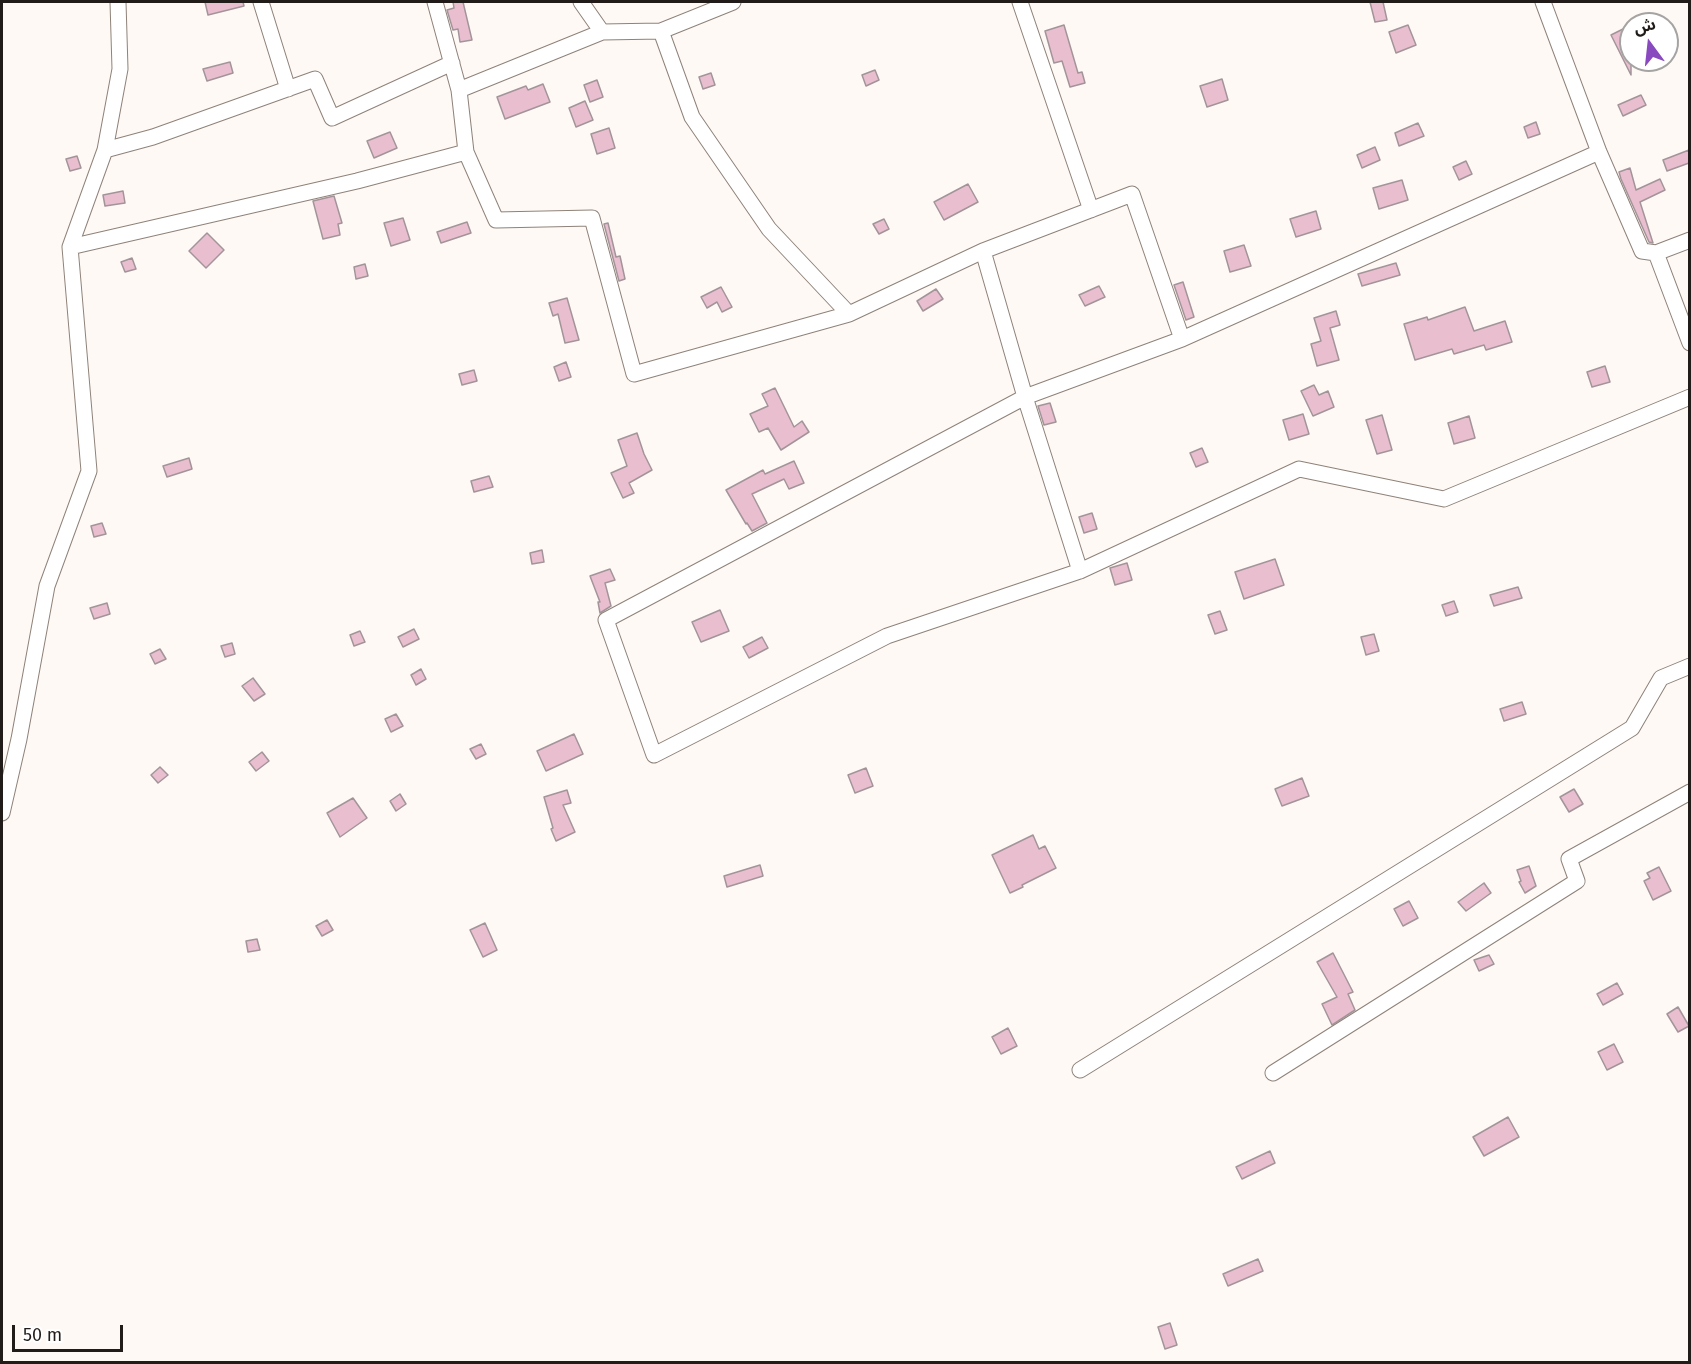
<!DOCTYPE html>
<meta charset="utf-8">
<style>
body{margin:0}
#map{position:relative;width:1691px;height:1364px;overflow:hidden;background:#fef9f5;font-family:"Fira Sans","Noto Sans Arabic",sans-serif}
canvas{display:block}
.frame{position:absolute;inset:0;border:3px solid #211c19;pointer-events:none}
.north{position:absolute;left:1619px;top:12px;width:60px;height:60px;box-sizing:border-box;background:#fff;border:2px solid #a6a4a3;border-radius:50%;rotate:345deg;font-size:16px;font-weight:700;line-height:24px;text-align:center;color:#211c19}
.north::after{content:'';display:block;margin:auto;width:21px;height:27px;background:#894ac0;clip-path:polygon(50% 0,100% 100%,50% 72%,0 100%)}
.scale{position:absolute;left:12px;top:1325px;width:111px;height:27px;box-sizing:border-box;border:3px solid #211c19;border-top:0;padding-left:8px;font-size:18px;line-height:21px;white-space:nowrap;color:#211c19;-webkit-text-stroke:4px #fff;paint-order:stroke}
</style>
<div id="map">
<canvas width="1691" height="1364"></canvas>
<div class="frame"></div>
<div class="north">ش</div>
<div class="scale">50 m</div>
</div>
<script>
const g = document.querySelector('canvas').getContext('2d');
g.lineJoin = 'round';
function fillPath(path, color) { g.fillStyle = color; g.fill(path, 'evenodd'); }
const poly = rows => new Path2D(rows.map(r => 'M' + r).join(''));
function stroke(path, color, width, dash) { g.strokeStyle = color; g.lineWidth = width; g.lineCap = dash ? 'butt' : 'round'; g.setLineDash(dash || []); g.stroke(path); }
const building = poly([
 [205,2,243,2,244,6,208,15,205,2],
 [453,2,463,2,472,40,460,42,458,29,453,30,447,10,454,8,453,2],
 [1370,2,1383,2,1387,20,1375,22,1370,2],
 [1064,25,1078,73,1082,72,1085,83,1070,87,1062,61,1054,63,1045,31,1064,25],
 [1408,25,1416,45,1396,53,1389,32,1408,25],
 [1627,27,1631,35,1631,75,1611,35,1627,27],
 [230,62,233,73,207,81,203,69,230,62],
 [875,70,879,80,866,86,862,75,875,70],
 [711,73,715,85,703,89,699,77,711,73],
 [1222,79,1228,100,1207,107,1200,86,1222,79],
 [597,80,603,97,590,102,584,85,597,80],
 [543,84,550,102,505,119,497,97,526,86,528,90,543,84],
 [1641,95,1646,105,1623,116,1618,105,1641,95],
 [585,101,593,120,576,127,569,108,585,101],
 [1536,122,1540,134,1528,138,1524,127,1536,122],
 [1418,123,1424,136,1399,146,1395,133,1418,123],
 [609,128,615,148,597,154,591,134,609,128],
 [390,132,397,148,374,158,367,141,390,132],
 [1375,147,1380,160,1362,168,1357,155,1375,147],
 [1689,150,1689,163,1667,171,1663,160,1689,150],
 [77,156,81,168,70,171,66,159,77,156],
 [1466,161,1472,174,1459,180,1453,167,1466,161],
 [1630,168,1636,190,1660,179,1665,190,1640,202,1653,243,1649,242,1621,179,1619,172,1630,168],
 [1402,180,1408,200,1379,209,1373,188,1402,180],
 [968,184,978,202,944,220,934,202,968,184],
 [123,191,125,203,105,206,103,195,123,191],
 [334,196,342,223,338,224,340,235,323,239,313,201,334,196],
 [1316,211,1321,229,1296,237,1290,219,1316,211],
 [403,218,410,240,391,246,384,223,403,218],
 [884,219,889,229,879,234,873,224,884,219],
 [467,222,471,233,441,243,437,232,467,222],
 [608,223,616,257,620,256,625,279,619,281,604,224,608,223],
 [207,233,224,250,206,268,189,251,207,233],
 [1244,245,1251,266,1230,272,1224,251,1244,245],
 [132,258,136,269,125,272,121,262,132,258],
 [1396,263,1400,275,1362,286,1358,274,1396,263],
 [365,264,368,276,356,279,354,267,365,264],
 [1183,282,1194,317,1186,320,1174,285,1183,282],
 [1099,286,1105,297,1085,306,1079,295,1099,286],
 [721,287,732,307,722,312,717,302,707,308,701,297,721,287],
 [936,289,943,299,923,311,917,301,936,289],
 [567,298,579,340,565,343,558,314,553,316,549,303,567,298],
 [1465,307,1474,331,1505,321,1512,342,1486,350,1484,345,1454,354,1452,349,1415,360,1404,324,1427,317,1428,320,1465,307],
 [1336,311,1340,325,1330,328,1339,360,1317,366,1311,344,1321,341,1314,318,1336,311],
 [566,362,571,377,559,381,554,367,566,362],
 [1605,366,1610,382,1592,387,1587,372,1605,366],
 [474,370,477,381,462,385,459,374,474,370],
 [1314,385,1319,395,1328,391,1334,407,1313,416,1301,391,1314,385],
 [775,388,794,427,802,421,809,432,781,450,768,428,759,432,750,414,768,406,762,394,775,388],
 [1050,403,1056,422,1044,425,1038,406,1050,403],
 [1303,414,1309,434,1289,440,1283,420,1303,414],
 [1382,415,1392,450,1377,454,1366,420,1382,415],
 [1469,416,1475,438,1454,444,1448,423,1469,416],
 [637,433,644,454,652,470,629,483,634,493,623,498,611,473,627,466,618,440,637,433],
 [1202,448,1208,462,1196,467,1190,453,1202,448],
 [189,458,192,469,167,477,163,466,189,458],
 [794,461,804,483,789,489,784,479,752,494,767,523,752,531,747,523,746,524,726,490,763,470,765,474,794,461],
 [489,476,493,487,474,492,471,481,489,476],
 [1092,513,1097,529,1084,533,1079,517,1092,513],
 [102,523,106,534,94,537,91,526,102,523],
 [542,550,544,562,532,564,530,553,542,550],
 [1275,559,1284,585,1244,599,1235,572,1275,559],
 [1127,563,1132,580,1115,585,1110,568,1127,563],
 [610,569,615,580,605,583,611,606,600,613,598,602,600,602,590,576,610,569],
 [1518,587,1522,598,1494,606,1490,595,1518,587],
 [1454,601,1458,612,1446,616,1442,605,1454,601],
 [107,603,110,614,94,619,90,608,107,603],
 [720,610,729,631,701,642,692,622,720,610],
 [1220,611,1227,630,1215,634,1208,615,1220,611],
 [414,629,419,639,403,647,398,637,414,629],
 [360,631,365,642,354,646,350,635,360,631],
 [1374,634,1379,651,1366,655,1361,637,1374,634],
 [762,637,768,648,749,658,743,647,762,637],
 [232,643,235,654,225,657,221,646,232,643],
 [160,649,166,659,155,664,150,654,160,649],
 [421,669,426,679,416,685,411,675,421,669],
 [253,678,265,694,254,701,242,686,253,678],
 [1522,702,1526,714,1504,721,1500,709,1522,702],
 [396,714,403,726,391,732,385,719,396,714],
 [574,734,583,754,546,771,537,751,574,734],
 [481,744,486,754,476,759,470,749,481,744],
 [262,752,269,761,256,771,249,762,262,752],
 [160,767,168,775,158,783,151,775,160,767],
 [866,768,873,786,855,793,848,775,866,768],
 [1302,778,1309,796,1282,806,1275,789,1302,778],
 [1574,789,1583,804,1569,812,1560,797,1574,789],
 [567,790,571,803,563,805,575,832,556,841,551,829,553,828,544,797,567,790],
 [400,794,406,804,396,811,390,801,400,794],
 [353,798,367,818,340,837,327,813,353,798],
 [1033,835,1039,849,1045,846,1056,868,1022,885,1023,887,1010,893,992,855,1033,835],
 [760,865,763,876,727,887,724,876,760,865],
 [1529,866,1536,886,1525,893,1519,882,1521,881,1517,870,1529,866],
 [1659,867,1671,891,1653,900,1644,881,1650,878,1647,873,1659,867],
 [1484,883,1491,893,1466,911,1458,902,1484,883],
 [1409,901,1418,918,1403,926,1394,909,1409,901],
 [327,920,333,930,322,936,316,926,327,920],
 [485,923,497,950,483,957,470,930,485,923],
 [257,939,260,950,248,952,246,941,257,939],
 [1333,953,1353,992,1348,994,1355,1010,1332,1025,1322,1004,1337,997,1317,962,1333,953],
 [1489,955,1494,964,1479,971,1474,960,1489,955],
 [1617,983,1623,994,1603,1005,1597,994,1617,983],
 [1678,1007,1689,1026,1678,1032,1667,1014,1678,1007],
 [1008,1028,1017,1046,1001,1054,992,1037,1008,1028],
 [1614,1044,1623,1062,1607,1070,1598,1052,1614,1044],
 [1508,1117,1519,1137,1484,1156,1473,1137,1508,1117],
 [1270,1151,1275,1163,1242,1179,1236,1167,1270,1151],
 [1258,1259,1263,1271,1228,1286,1223,1274,1258,1259],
 [1170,1323,1177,1345,1165,1349,1158,1327,1170,1323]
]);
fillPath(building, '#e9bfd0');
stroke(building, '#a3949a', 1.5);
const minor = poly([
 [261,2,288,89],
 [435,2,459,90,466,152,496,220,592,218,634,374,849,314,983,251,1132,194,1182,339],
 [581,2,602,32],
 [1020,2,1091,210],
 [1543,2,1599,152,1642,251,1656,253,1690,343],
 [661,31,692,117,769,229,849,314],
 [459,90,602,32,661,31,733,2],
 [105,150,153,137,315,79,332,118,452,63],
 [1599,152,1182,339,1025,397,606,620,654,755,887,636,1080,571,1299,469,1444,499,1690,397],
 [70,247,357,181,466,152],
 [983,251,1025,397,1080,571],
 [1656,253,1690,240],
 [2,813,19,739,47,586,89,471,70,247,105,150,120,69,118,2],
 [1080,1070,1632,728,1661,678,1690,666],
 [1273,1073,1577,881,1569,859,1690,792]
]);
stroke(minor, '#8e8279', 17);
stroke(minor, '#fff', 15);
</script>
